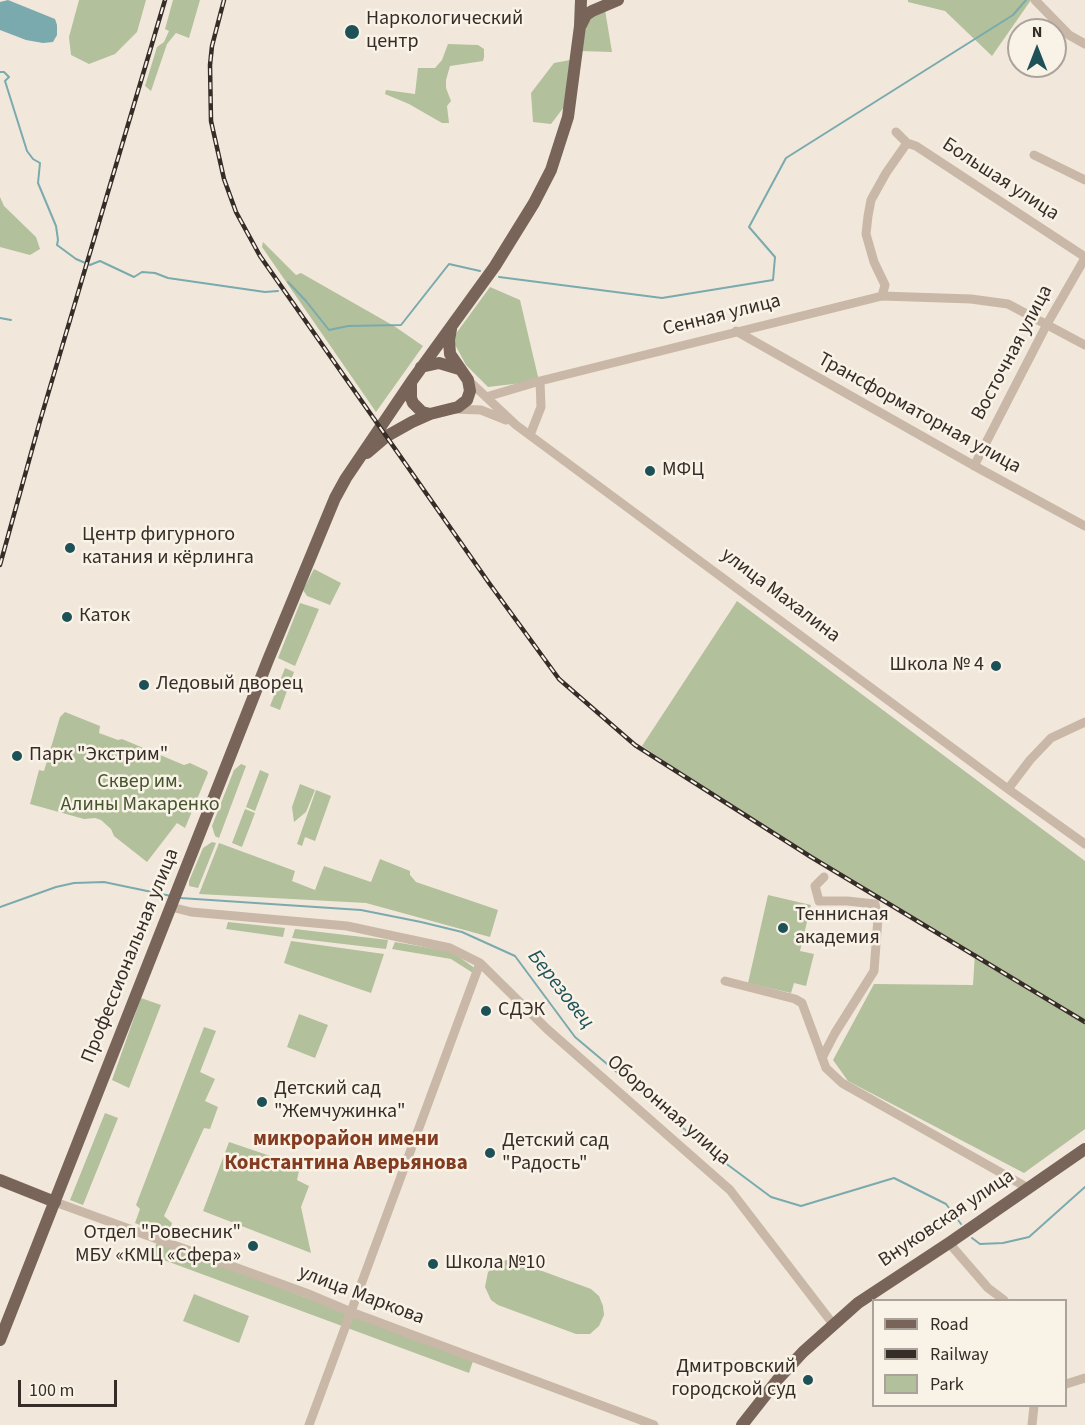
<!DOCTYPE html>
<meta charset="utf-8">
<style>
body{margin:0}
#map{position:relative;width:1085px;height:1425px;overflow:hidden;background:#f1e8db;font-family:"Source Sans 3",sans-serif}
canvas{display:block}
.legend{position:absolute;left:872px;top:1299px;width:195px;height:108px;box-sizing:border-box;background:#f9f2e7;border:2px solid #aba39b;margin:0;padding:8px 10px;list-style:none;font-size:18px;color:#362d28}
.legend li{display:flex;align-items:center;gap:12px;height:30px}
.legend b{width:30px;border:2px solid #aba39b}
.north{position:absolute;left:1007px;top:18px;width:60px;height:60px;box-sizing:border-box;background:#f9f2e7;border:2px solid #aba39b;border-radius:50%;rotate:0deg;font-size:16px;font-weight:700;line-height:24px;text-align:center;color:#362d28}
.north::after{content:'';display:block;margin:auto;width:21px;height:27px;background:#1d5157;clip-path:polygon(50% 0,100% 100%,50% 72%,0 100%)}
.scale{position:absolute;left:18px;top:1380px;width:99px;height:27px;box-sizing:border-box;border:3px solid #362d28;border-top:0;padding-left:8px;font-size:18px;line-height:21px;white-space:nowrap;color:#362d28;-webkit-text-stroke:4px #f9f2e7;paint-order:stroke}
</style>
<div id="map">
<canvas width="1085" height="1425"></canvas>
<ul class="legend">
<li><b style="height:8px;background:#786459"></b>Road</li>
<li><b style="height:8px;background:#362d28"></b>Railway</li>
<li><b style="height:16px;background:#b2c09b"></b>Park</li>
</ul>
<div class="north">N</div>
<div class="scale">100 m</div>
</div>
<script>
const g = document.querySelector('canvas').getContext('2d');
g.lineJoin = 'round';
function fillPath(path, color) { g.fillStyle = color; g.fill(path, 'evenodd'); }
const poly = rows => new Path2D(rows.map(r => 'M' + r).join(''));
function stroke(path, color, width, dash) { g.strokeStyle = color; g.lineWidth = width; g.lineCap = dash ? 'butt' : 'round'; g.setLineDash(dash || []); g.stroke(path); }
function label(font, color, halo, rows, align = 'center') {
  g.font = font + ' "Source Sans 3",sans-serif'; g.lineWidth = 5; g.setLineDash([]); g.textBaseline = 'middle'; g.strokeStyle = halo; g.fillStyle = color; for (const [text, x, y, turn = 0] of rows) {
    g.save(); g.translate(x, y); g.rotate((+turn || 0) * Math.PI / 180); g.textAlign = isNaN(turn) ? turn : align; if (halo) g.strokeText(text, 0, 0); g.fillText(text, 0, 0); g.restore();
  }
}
fillPath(poly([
 [79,0,146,0,137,32,115,54,89,64,71,55,69,37],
 [173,0,200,0,189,38,176,33,167,44,151,91,145,86,157,47,164,42,169,31,165,29],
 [908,0,1031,0,992,56,945,11,908,2],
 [605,10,612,52,580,51,586,20],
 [448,44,478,45,484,49,484,57,483,61,450,66,446,80,446,88,451,101,447,106,449,123,442,123,409,104,385,94,386,90,415,94,418,68,435,68,442,60],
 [570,60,564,107,551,124,533,122,531,93,554,63],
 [0,197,4,206,36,237,40,249,30,255,0,247],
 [263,242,296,275,301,273,394,326,423,346,376,412,262,247],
 [490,287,520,300,539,381,488,387,466,365,452,339],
 [314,569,341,583,330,605,307,596,303,590],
 [737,601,1085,861,1085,1129,1024,1173,848,1081,833,1060,874,984,973,985,975,953,885,901,776,836,642,746],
 [300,603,319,609,295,666,278,658],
 [285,668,294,672,280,710,270,706],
 [65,712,100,726,99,733,118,740,122,739,184,765,190,763,207,771,208,773,185,828,177,823,147,862,114,836,111,829,101,820,95,818,84,819,30,804,39,770,44,771,60,717],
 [241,764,246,766,219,838,215,836,212,826,234,770],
 [260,770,269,774,255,811,246,807],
 [300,784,315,790,306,812,294,822,292,807],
 [316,790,331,796,315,841,305,837,302,846,297,844],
 [245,809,255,813,242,847,232,843],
 [212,842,216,843,198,888,189,886,189,881,203,848],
 [219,843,295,871,292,881,315,890,324,866,371,882,380,859,410,871,410,875,416,882,498,910,490,937,366,903,199,894],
 [768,895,811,905,800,951,814,954,806,986,794,983,791,993,748,983],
 [228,922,285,928,283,937,226,929],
 [295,929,388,940,386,949,292,938],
 [291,941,384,954,371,993,284,963],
 [395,942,452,952,476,969,473,973,451,959,392,949],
 [141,998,161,1005,129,1088,112,1080],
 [299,1014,328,1025,315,1058,287,1047],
 [204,1027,216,1031,200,1072,215,1079,205,1101,218,1107,210,1129,204,1128,164,1216,172,1223,169,1237,135,1223,140,1209,136,1205],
 [105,1113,118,1118,83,1205,70,1200],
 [229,1142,300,1166,297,1180,309,1186,301,1207,311,1253,203,1211],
 [157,1241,473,1361,469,1373,153,1256],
 [506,1260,515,1261,591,1289,599,1296,603,1306,604,1315,599,1326,590,1334,576,1334,498,1305,491,1300,485,1287,488,1272,494,1266],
 [194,1294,249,1316,239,1343,183,1321]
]), '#b2c09b');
fillPath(poly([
 [8,0,55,19,57,25,57,35,53,42,43,43,26,40,0,30,0,2]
]), '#7aaaae');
stroke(poly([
 [0,72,4,72,9,77,5,81,27,151,33,159,40,163,38,183,56,226,58,240,57,245,76,259,90,265,100,261,134,277,142,272,155,273,168,278,265,292,278,291],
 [499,277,662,298,773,280,775,257,749,227,786,158,1013,15,1026,0],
 [288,282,306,301,329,330,348,326,401,325,449,264,480,271],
 [0,318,11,320],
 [180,898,361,910,421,922,462,932,515,956,575,1037,720,1159,771,1197,801,1206,894,1178,946,1204,961,1224],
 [0,907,56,887,74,883,104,882,171,896],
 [972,1238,980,1244,1003,1243,1029,1237,1085,1187]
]), '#7aaaae', 2);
stroke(poly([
 [1035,0,1069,35,1085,44],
 [896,132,907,143,916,146,1085,257],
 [1034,155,1085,180],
 [882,296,885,285,874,262,866,234,868,216,871,200,886,173,907,143],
 [736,331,980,469,1085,526],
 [468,380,516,425,1008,789,1085,844],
 [486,397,540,381,882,296,971,299,1008,304,1085,345],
 [453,409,481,410,506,420],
 [530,435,541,407,540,381],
 [974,466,1047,324,1085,258],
 [1008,789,1030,760,1051,738,1085,722],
 [171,907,191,912,347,926,450,948,480,963,547,1029,730,1190,833,1324],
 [725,981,795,999,802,1003,826,1068,842,1083,1028,1188],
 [822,1058,835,1033,874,971,878,918,875,904,847,901,819,901,815,886,824,877],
 [55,1202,306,1293,351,1312,654,1425],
 [949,1243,988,1288,1004,1300],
 [1066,1384,1085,1378],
 [309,1425,480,963],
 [1032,1425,1034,1406]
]), '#c9b8a7', 9);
stroke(poly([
 [581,25,586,15,592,11,618,0],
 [421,367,439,363,459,369],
 [411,383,411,398,413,403,422,412,430,414],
 [367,453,387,436,412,422,430,414,458,407,467,400,470,391,468,380,450,354,449,340,451,329],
 [0,1180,55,1202],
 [0,1340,268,660,335,498,346,478,411,382,495,266,534,203,551,170,568,117,580,26,581,0],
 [742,1425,779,1378,803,1352,858,1303,949,1243,1085,1149]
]), '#786459', 12);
const rail = poly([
 [224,0,212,46,210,65,211,121,224,179,236,212,260,256,489,583,559,679,635,745,811,857,1085,1022],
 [0,565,40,421,165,0]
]);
stroke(rail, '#362d28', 4.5);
stroke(rail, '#f9f2e7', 2, [7]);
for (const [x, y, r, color] of [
 [352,32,8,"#1d5157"],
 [650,471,6,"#1d5157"],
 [70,548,6,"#1d5157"],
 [67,617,6,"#1d5157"],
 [996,666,6,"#1d5157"],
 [144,685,6,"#1d5157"],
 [17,756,6,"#1d5157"],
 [783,928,6,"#1d5157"],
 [486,1011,6,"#1d5157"],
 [262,1102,6,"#1d5157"],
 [490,1153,6,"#1d5157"],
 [253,1246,6,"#1d5157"],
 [433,1264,6,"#1d5157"],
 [808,1380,6,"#1d5157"]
]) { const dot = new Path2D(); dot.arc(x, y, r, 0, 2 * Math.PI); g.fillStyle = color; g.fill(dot); stroke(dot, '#f9f2e7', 2); }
label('20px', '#362d28', '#f9f2e7', [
 ["Наркологический",366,20],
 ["центр",366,43],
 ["МФЦ",662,471],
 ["Центр фигурного",82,536],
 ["катания и кёрлинга",82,559],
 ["Каток",79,617],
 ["Школа № 4",984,666,"right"],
 ["Ледовый дворец",156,685],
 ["Парк \"Экстрим\"",29,756],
 ["Теннисная",795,916],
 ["академия",795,939],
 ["СДЭК",498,1011],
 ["Детский сад",274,1090],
 ["\"Жемчужинка\"",274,1113],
 ["Детский сад",502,1142],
 ["\"Радость\"",502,1165],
 ["Отдел \"Ровесник\"",241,1234,"right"],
 ["МБУ «КМЦ «Сфера»",241,1257,"right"],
 ["Школа №10",445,1264],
 ["Дмитровский",796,1368,"right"],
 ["городской суд",796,1391,"right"]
], 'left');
label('20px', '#362d28', '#f9f2e7', [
 ["Большая улица",1000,180,33],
 ["Сенная улица",722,316,-14],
 ["Восточная улица",1013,353,-62],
 ["Трансформаторная улица",919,414,29],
 ["улица Махалина",780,596,37],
 ["Профессиональная улица",131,956,-68],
 ["Оборонная улица",668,1111,41],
 ["Внуковская улица",947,1219,-34],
 ["улица Маркова",361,1296,21]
]);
label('20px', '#44542c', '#f9f2e7', [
 ["Сквер им.",140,783],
 ["Алины Макаренко",140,806]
]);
label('italic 21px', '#1d5157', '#f9f2e7', [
 ["Березовец",560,990,52]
]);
label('bold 21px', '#843c21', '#f9f2e7', [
 ["микрорайон имени",346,1140],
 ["Константина Аверьянова",346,1164]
]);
</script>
